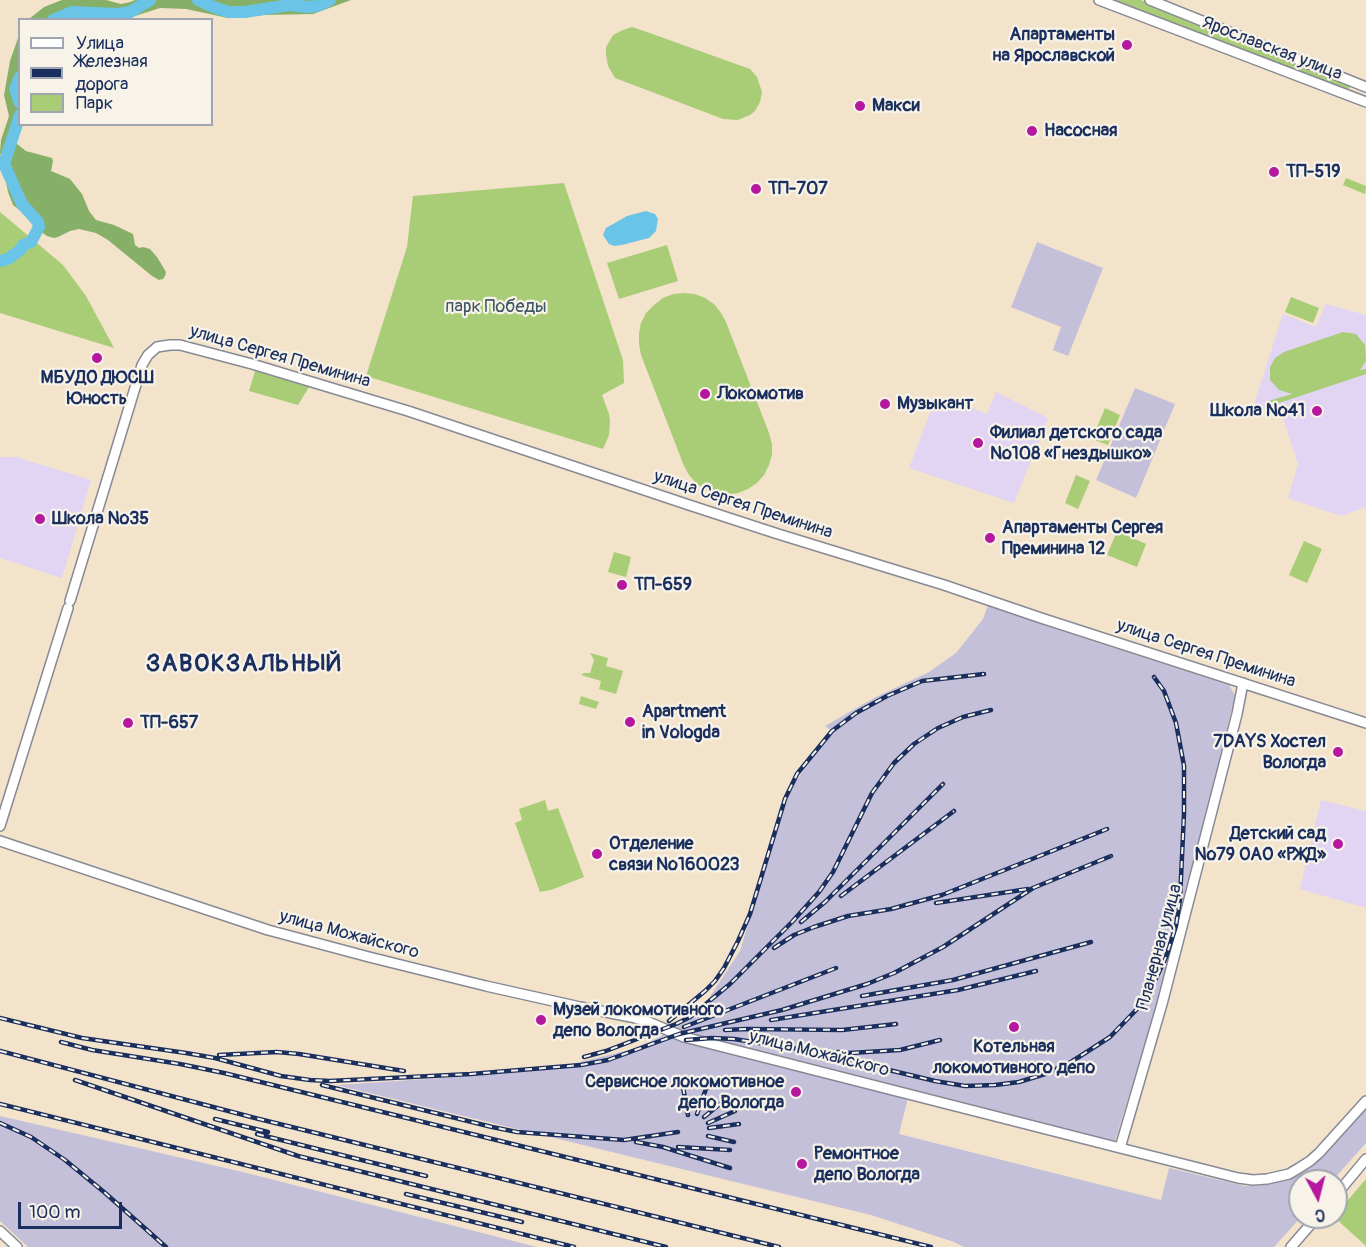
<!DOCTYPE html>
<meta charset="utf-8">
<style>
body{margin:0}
#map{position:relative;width:1366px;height:1247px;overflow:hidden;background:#f3e3cb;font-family:Pangolin,sans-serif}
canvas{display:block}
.legend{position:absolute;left:18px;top:18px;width:195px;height:108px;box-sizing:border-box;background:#f7f3e8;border:2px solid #9fa5b1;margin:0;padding:8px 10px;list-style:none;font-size:18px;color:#1b2f5e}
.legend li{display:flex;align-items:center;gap:12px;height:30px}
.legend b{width:30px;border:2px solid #9fa5b1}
.north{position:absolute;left:1288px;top:1169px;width:60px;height:60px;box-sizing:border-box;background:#f7f3e8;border:2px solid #9fa5b1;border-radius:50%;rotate:173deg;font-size:16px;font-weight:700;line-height:24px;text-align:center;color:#1b2f5e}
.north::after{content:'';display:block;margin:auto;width:21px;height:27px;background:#b5179e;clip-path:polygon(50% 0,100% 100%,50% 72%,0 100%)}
.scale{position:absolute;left:18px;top:1202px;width:104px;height:27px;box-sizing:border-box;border:3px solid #1b2f5e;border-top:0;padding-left:8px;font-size:18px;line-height:21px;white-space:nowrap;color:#1b2f5e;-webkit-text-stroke:4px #f7f3e8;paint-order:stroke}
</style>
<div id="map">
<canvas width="1366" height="1247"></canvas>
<ul class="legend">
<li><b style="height:8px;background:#fff"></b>Улица</li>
<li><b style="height:8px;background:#1b2f5e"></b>Железная дорога</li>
<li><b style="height:16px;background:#a8cd76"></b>Парк</li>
</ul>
<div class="north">С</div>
<div class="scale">100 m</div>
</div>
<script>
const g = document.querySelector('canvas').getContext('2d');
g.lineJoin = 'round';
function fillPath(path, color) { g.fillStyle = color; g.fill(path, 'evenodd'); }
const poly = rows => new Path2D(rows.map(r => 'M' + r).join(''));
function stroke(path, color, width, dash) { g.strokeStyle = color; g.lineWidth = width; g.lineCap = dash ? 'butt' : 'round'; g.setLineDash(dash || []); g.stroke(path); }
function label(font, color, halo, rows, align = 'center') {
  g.font = font + ' Pangolin,sans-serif'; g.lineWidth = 4.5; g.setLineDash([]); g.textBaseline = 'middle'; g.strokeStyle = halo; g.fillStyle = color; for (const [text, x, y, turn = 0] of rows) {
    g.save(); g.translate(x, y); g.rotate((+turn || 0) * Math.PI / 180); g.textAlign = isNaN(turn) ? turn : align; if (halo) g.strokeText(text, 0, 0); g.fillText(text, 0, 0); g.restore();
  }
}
fillPath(poly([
 [1326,304,1366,315,1366,507,1341,516,1288,498,1298,464,1283,418,1254,404,1283,314,1316,327],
 [996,392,1048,418,1014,503,909,468,932,408,958,402,987,414],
 [0,457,16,457,91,480,62,578,0,558],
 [1321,800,1366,811,1366,908,1300,889]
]), '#e2d4f3');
fillPath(poly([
 [1037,242,1103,268,1068,356,1053,350,1061,327,1011,307],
 [1135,388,1175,404,1136,498,1096,480],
 [988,605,1055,629,1229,685,1235,695,1186,900,1151,1023,1115,1141,910,1090,899,1134,1161,1200,1169,1168,1245,1186,1258,1186,1288,1180,1313,1166,1366,1109,1366,1143,1332,1181,1300,1181,1301,1217,1274,1247,964,1247,954,1242,871,1215,336,1085,471,1076,559,1067,633,1049,655,1039,685,1022,696,1014,705,1004,740,951,781,815,796,781,814,756,834,732,825,726,874,698,929,672,956,653,983,619],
 [0,1116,247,1173,537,1247,28,1247,0,1221]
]), '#c5c0da');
fillPath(poly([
 [1113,0,1141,0,1274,52,1351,85,1349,89,1187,30],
 [632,27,644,31,750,69,757,77,762,92,760,102,755,111,750,115,738,120,723,119,615,78,608,66,606,55,606,47,613,35,623,30],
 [1346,178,1366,186,1365,194,1343,185],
 [564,183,623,360,624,383,602,395,609,414,610,421,609,435,603,449,366,376,407,247,413,196],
 [0,212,63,265,86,296,114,348,0,313],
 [667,245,678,281,619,299,607,263],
 [684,293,695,294,705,298,714,304,721,313,726,322,769,433,772,444,772,455,769,465,764,475,757,483,748,489,738,493,727,495,716,493,705,490,696,483,689,475,684,466,641,355,639,344,639,333,641,323,646,313,654,305,663,298,673,294],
 [1291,297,1319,308,1313,323,1285,312],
 [1343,332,1356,334,1365,345,1366,361,1360,370,1366,369,1366,374,1267,407,1265,402,1292,394,1279,390,1270,380,1270,367,1275,358,1284,352],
 [255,371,309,387,298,405,249,391],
 [1105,408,1120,415,1108,445,1092,439],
 [1076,475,1090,481,1078,509,1065,503],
 [1117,531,1146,544,1137,567,1107,555],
 [1304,541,1322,549,1307,583,1289,575],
 [614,552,631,557,626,577,608,572],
 [590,653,608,658,606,666,623,671,616,694,599,689,601,681,581,675,584,673,590,673,594,660],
 [581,696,599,702,596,709,579,704],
 [545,800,548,811,558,808,584,877,551,890,540,892,515,823,522,820,519,809],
 [1366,1179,1366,1246,1334,1217,1336,1217,1336,1214]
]), '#a8cd76');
fillPath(poly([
 [62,0,106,0,121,4,130,2,135,0,351,0,313,14,264,15,228,18,186,9,160,8,132,17,111,19,29,19,44,7],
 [19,35,20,124,16,135,17,144,26,151,52,158,53,161,51,171,70,179,82,194,89,211,96,220,114,225,133,234,135,245,139,248,143,247,150,249,157,257,166,272,165,276,163,279,159,280,152,276,108,240,96,233,79,229,70,231,58,237,54,238,47,236,37,229,33,221,27,216,13,205,8,192,0,152,1,140,9,116,4,95,10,61]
]), '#86b067');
fillPath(poly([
 [646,211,655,214,658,219,656,231,649,238,622,245,614,246,609,244,603,235,606,228,627,216]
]), '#6ac4e8');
stroke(poly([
 [198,0,216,8,229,12,245,12,289,5,308,7,318,6,330,0],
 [53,20,72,12,118,14,130,12,150,0],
 [20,77,15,89,20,103],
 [0,261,8,259,20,250,23,245,31,242,39,227,38,222,22,204,4,164,20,115]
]), '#6ac4e8', 12);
const secondary = poly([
 [1099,0,1366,102],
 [1150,0,1366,87],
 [70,601,142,365,148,355,157,347,170,345,180,345,252,364,408,411,689,505,778,534,944,585,1041,618,1366,723],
 [0,826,68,608],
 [0,841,268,930,369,957,486,986,580,1007,631,1017,646,1021,684,1037,1238,1178,1253,1180,1267,1179,1289,1174,1299,1168,1310,1161,1319,1153,1366,1101],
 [1120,1148,1162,1004,1237,714,1243,683],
 [1336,1195,1366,1159],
 [0,1231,17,1247],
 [1291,1247,1317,1217]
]);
stroke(secondary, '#878994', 12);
stroke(secondary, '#fff', 9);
const rail = poly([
 [841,896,954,811],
 [936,903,1028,889],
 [801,922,825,902,943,784],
 [774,948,794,935,814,927,848,916,891,909,942,895,1107,829],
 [862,996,953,980,1091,942],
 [0,1018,82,1038,186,1053,215,1058,281,1076,310,1080,330,1081,471,1074,581,1065,608,1060,679,1034,782,1010,867,984,894,973,943,947,1033,888,1111,856],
 [771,1020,958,990,1036,971],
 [669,1021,705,991,715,981,724,968,738,941,750,914,785,799,797,774,832,731,856,713,887,696,922,681,984,674],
 [684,1027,836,968],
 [725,1030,747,1029,842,1030,896,1024],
 [686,1040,712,1038,734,1039,805,1050,935,1081,965,1086,995,1085,1019,1082,1045,1074,1071,1062,1110,1037,1140,1006,1152,987,1166,957,1176,926,1180,899,1184,814,1184,766,1176,723,1164,691,1154,677],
 [61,1042,92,1050,180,1064,224,1073,931,1247],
 [0,1051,255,1118,779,1247],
 [838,1052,850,1053,900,1050,940,1040],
 [219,1055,277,1052,299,1054,404,1071],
 [584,1057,606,1051,676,1024,690,1017,730,984,792,922,819,892,833,872,872,793,894,763,914,744,938,728,963,717,991,710],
 [75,1080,298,1156,666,1247],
 [322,1085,492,1127,517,1132,624,1140,678,1132],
 [683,1087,688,1115],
 [0,1104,574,1247],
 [697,1114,707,1086],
 [704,1117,726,1099],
 [215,1119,268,1132],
 [0,1123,31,1137,65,1160,104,1192,166,1247],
 [708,1123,735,1111],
 [709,1128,739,1124],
 [257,1134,426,1176],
 [708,1136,734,1142],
 [636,1142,663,1147,730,1168],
 [678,1147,730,1150],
 [406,1194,522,1222]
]);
stroke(rail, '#1b2f5e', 4.5);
stroke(rail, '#f7f3e8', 2, [7]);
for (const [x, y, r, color] of [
 [1127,45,6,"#b5179e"],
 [860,106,6,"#b5179e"],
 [1032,131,6,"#b5179e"],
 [1274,172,6,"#b5179e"],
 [756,189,6,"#b5179e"],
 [97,358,6,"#b5179e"],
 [705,394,6,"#b5179e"],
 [885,404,6,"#b5179e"],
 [1317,411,6,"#b5179e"],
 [978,443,6,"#b5179e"],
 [40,519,6,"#b5179e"],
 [990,538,6,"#b5179e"],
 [622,585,6,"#b5179e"],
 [630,722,6,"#b5179e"],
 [128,723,6,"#b5179e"],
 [1338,752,6,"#b5179e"],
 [1338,844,6,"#b5179e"],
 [597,854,6,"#b5179e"],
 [541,1020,6,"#b5179e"],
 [1014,1027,6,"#b5179e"],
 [796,1092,6,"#b5179e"],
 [802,1164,6,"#b5179e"]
]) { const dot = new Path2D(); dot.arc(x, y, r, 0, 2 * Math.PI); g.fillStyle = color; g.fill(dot); stroke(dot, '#f7f3e8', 2); }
label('bold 18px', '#1b2f5e', '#f7f3e8', [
 ["Апартаменты",1115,35,"right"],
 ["на Ярославской",1115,56,"right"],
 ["Макси",872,106],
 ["Насосная",1044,131],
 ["ТП-519",1286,172],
 ["ТП-707",768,189],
 ["МБУДО ДЮСШ",97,378,"center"],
 ["Юность",97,399,"center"],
 ["Локомотив",717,394],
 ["Музыкант",897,404],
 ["Школа №41",1305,411,"right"],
 ["Филиал детского сада",990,433],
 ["№108 «Гнездышко»",990,454],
 ["Школа №35",52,519],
 ["Апартаменты Сергея",1002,528],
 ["Преминина 12",1002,549],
 ["ТП-659",634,585],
 ["Apartment",642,712],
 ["in Vologda",642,733],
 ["ТП-657",140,723],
 ["7DAYS Хостел",1326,742,"right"],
 ["Вологда",1326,763,"right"],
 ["Детский сад",1326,834,"right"],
 ["№79 ОАО «РЖД»",1326,855,"right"],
 ["Отделение",609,844],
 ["связи №160023",609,865],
 ["Музей локомотивного",553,1010],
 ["депо Вологда",553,1031],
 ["Котельная",1014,1047,"center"],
 ["локомотивного депо",1014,1068,"center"],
 ["Сервисное локомотивное",784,1082,"right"],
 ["депо Вологда",784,1103,"right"],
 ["Ремонтное",814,1154],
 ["депо Вологда",814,1175]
], 'left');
label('18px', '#1b2f5e', '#f7f3e8', [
 ["Ярославская улица",1272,49,21],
 ["улица Сергея Преминина",280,357,16],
 ["улица Сергея Преминина",743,505,18],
 ["улица Сергея Преминина",1206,654,18],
 ["улица Можайского",349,935,15],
 ["Планерная улица",1160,947,-75],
 ["улица Можайского",819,1054,14]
]);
label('18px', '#3e5664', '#f7f3e8', [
 ["парк Победы",496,307]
]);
g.letterSpacing = '1.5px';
label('bold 24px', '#1b2f5e', '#f7f3e8', [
 ["ЗАВОКЗАЛЬНЫЙ",244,665]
]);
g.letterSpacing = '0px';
</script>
